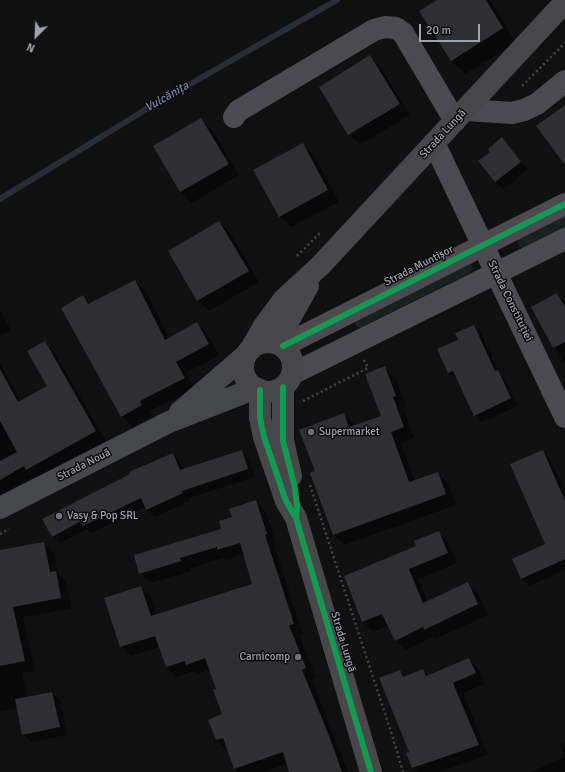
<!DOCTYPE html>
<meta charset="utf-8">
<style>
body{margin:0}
#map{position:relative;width:565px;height:772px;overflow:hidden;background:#101010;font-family:Signika,sans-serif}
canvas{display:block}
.north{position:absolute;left:16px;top:16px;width:40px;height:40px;-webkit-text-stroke:3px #0b0a0c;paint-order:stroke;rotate:204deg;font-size:11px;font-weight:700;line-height:16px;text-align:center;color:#a0a3b2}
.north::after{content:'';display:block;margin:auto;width:14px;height:18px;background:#a0a3b2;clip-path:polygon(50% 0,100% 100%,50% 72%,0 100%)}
.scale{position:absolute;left:419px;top:24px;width:61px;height:18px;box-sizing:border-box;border:2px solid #a0a3b2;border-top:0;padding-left:5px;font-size:12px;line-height:14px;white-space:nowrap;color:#a0a3b2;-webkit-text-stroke:3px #0b0a0c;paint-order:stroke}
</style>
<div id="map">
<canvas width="565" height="772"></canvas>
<div class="north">N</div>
<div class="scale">20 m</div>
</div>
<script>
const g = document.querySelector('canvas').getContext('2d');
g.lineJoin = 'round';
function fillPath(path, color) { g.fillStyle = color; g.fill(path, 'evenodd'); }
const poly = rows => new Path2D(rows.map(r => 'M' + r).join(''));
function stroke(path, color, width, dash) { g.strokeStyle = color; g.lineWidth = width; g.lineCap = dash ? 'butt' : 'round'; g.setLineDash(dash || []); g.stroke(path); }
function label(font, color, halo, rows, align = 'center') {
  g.font = font + ' Signika,sans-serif'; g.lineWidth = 3; g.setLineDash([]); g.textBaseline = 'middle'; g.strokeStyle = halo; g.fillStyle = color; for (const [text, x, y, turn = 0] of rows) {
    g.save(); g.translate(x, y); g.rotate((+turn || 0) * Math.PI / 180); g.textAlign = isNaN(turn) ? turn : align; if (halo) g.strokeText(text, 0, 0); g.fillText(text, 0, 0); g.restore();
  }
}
fillPath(poly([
 [565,214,565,229,524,249,520,247,517,241,519,237],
 [470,263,473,269,470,273,360,328,356,326,354,322]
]), '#1a201c');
fillPath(poly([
 [438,0,490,0,516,43,465,74,451,60],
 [370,57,381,68,410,115,360,145,349,134],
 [201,119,212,130,239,175,192,203,181,192,154,146],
 [502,139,528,170,503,189,495,182,492,152],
 [302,144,314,155,339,202,291,227,280,216,255,170],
 [219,222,230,233,259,282,209,311,198,300],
 [135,281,146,292,169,339,197,323,207,334,219,355,186,373,195,389,150,411,152,416,132,427,122,416,83,296,90,304],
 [557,294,565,302,565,364,532,307],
 [0,310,11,330,0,337],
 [474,326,481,333,499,373,505,379,518,406,482,422,475,415,458,379,457,380,449,373,439,349,459,340],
 [45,342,54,352,106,441,37,479,34,476,0,495,0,363,21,402,48,386],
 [385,368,396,378,406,406,403,408,414,438,401,443,415,481,437,473,448,484,456,505,344,545,334,535,316,472,344,414,354,425,382,416],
 [241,451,249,458,255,477,189,498,190,501,154,517,146,507,91,533,87,529,60,543,53,536,173,454,180,462,184,470],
 [543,452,550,459,565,492,565,570,529,586,522,579,513,560,546,544],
 [256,502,266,512,276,544,274,545,303,634,299,635,316,678,312,680,348,772,290,772,288,763,264,772,238,772,235,769,227,750,217,740,209,720,224,714,218,690,210,670,197,674,194,671,176,677,166,667,160,647,131,656,121,646,141,587,151,597,157,615,254,585,244,554,228,559,226,557,190,568,191,571,150,583,140,573,222,529,233,518],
 [438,532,448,542,457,563,418,579,428,602,468,583,478,594,488,615,435,639,433,637,406,650,395,640,389,625,373,632,363,621,417,546],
 [44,543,54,553,58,574,66,582,71,608,23,617,35,671,22,673,28,698,52,693,60,700,67,735,31,742,23,734,18,708,0,712,0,568],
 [469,660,479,670,485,684,463,693,488,755,439,772,417,772,413,767,400,671,406,677,423,670,429,676],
 [565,742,565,772,531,772,565,757,559,745]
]), '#0007');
stroke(poly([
 [0,199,145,110,337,0]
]), '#272d35', 6);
fillPath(poly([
 [437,0,486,0,503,28,451,61,419,11],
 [370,55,400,104,348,135,319,87],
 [565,105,565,165,536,126],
 [201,118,229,164,180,192,153,146],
 [502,137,521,162,495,182,478,161,490,152,488,149],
 [303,143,328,190,279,217,253,170],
 [219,221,249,271,197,301,168,251],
 [135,280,165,340,197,322,209,344,176,362,185,378,140,401,142,405,121,417,61,308,83,295,88,304],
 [557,293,565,307,565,342,553,348,531,307],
 [474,325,495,371,498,370,511,398,474,416,453,371,448,373,437,349,458,340,455,333],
 [45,341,96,431,26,470,24,466,0,480,0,461,17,452,0,421,0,369,18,402,47,386,27,351],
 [385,366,396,396,393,397,404,427,391,432,409,482,438,472,446,494,333,535,310,473,315,471,299,430,344,413,349,427,381,416,365,374],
 [242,450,248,469,182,491,183,493,146,510,141,498,83,526,81,521,52,537,42,519,130,474,129,472,173,453,180,470],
 [543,450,565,501,565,559,521,579,512,559,545,544,510,464],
 [256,500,267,534,265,535,294,624,289,625,306,668,302,670,330,738,342,772,289,772,283,752,234,769,223,738,216,740,208,720,222,714,213,690,216,689,205,658,186,665,185,661,166,667,155,636,120,647,104,598,141,586,151,616,252,584,240,543,217,550,217,547,180,558,181,561,139,574,134,555,221,529,219,521,232,517,229,509],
 [439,531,448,553,409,569,423,603,468,582,478,604,424,630,423,627,395,641,382,614,362,622,344,576,416,546,414,541],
 [44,542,50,572,56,571,61,598,13,607,25,661,0,666,0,550],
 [469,658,476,673,453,683,479,745,412,768,406,753,409,752,379,678,400,670,403,677,423,669,426,676],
 [52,692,60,727,22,735,15,699]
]), '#2f2f31');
stroke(poly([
 [522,86,565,43],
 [297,256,320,233],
 [303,401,368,368,364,360],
 [310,485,392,735,403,772],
 [0,534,9,529]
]), '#46464b', 2.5, [2, 3]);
stroke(poly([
 [466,110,512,113,524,110,537,104,565,81],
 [234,117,238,111,374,30,385,27,396,28,403,33,455,121],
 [434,143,565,417],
 [283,346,565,204],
 [292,374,565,239]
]), '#4a4a50', 22);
stroke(poly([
 [180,412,246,355],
 [0,508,169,422,256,388]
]), '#46474b', 22);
stroke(poly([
 '243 367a25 25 0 1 1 50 0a25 25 0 1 1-50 0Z',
 [280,344,289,320,308,286],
 [251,349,264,326,284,299,320,266,565,2],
 [283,387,283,441,291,476],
 [260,390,260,418,264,437,286,501,296,518,371,772]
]), '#47474a', 22);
stroke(poly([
 [283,346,565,204],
 [283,387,283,441,295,488,297,506,296,518],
 [260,390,260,418,264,437,286,501,296,518,371,772]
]), '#139951', 6);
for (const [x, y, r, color] of [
 [311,432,4,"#6e7079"],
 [59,516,4,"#6e7079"],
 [298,657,4,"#6e7079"]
]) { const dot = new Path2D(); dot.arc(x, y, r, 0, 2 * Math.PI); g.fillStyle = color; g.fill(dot); stroke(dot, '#0b0a0c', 1.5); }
label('11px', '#a0a3b2', '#0b0a0c', [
 ["Strada Lungă",443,134,-47],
 ["Strada Muntișor",419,266,-27],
 ["Strada Constituției",510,301,64],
 ["Strada Nouă",84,465,-27],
 ["Strada Lungă",343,642,73]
]);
label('11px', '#a0a3b2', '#0b0a0c', [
 ["Supermarket",319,432],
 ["Vasy & Pop SRL",67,516],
 ["Carnicomp",290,657,"right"]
], 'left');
label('italic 12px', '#768bae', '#0b0a0c', [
 ["Vulcănița",167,97,-30]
]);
</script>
